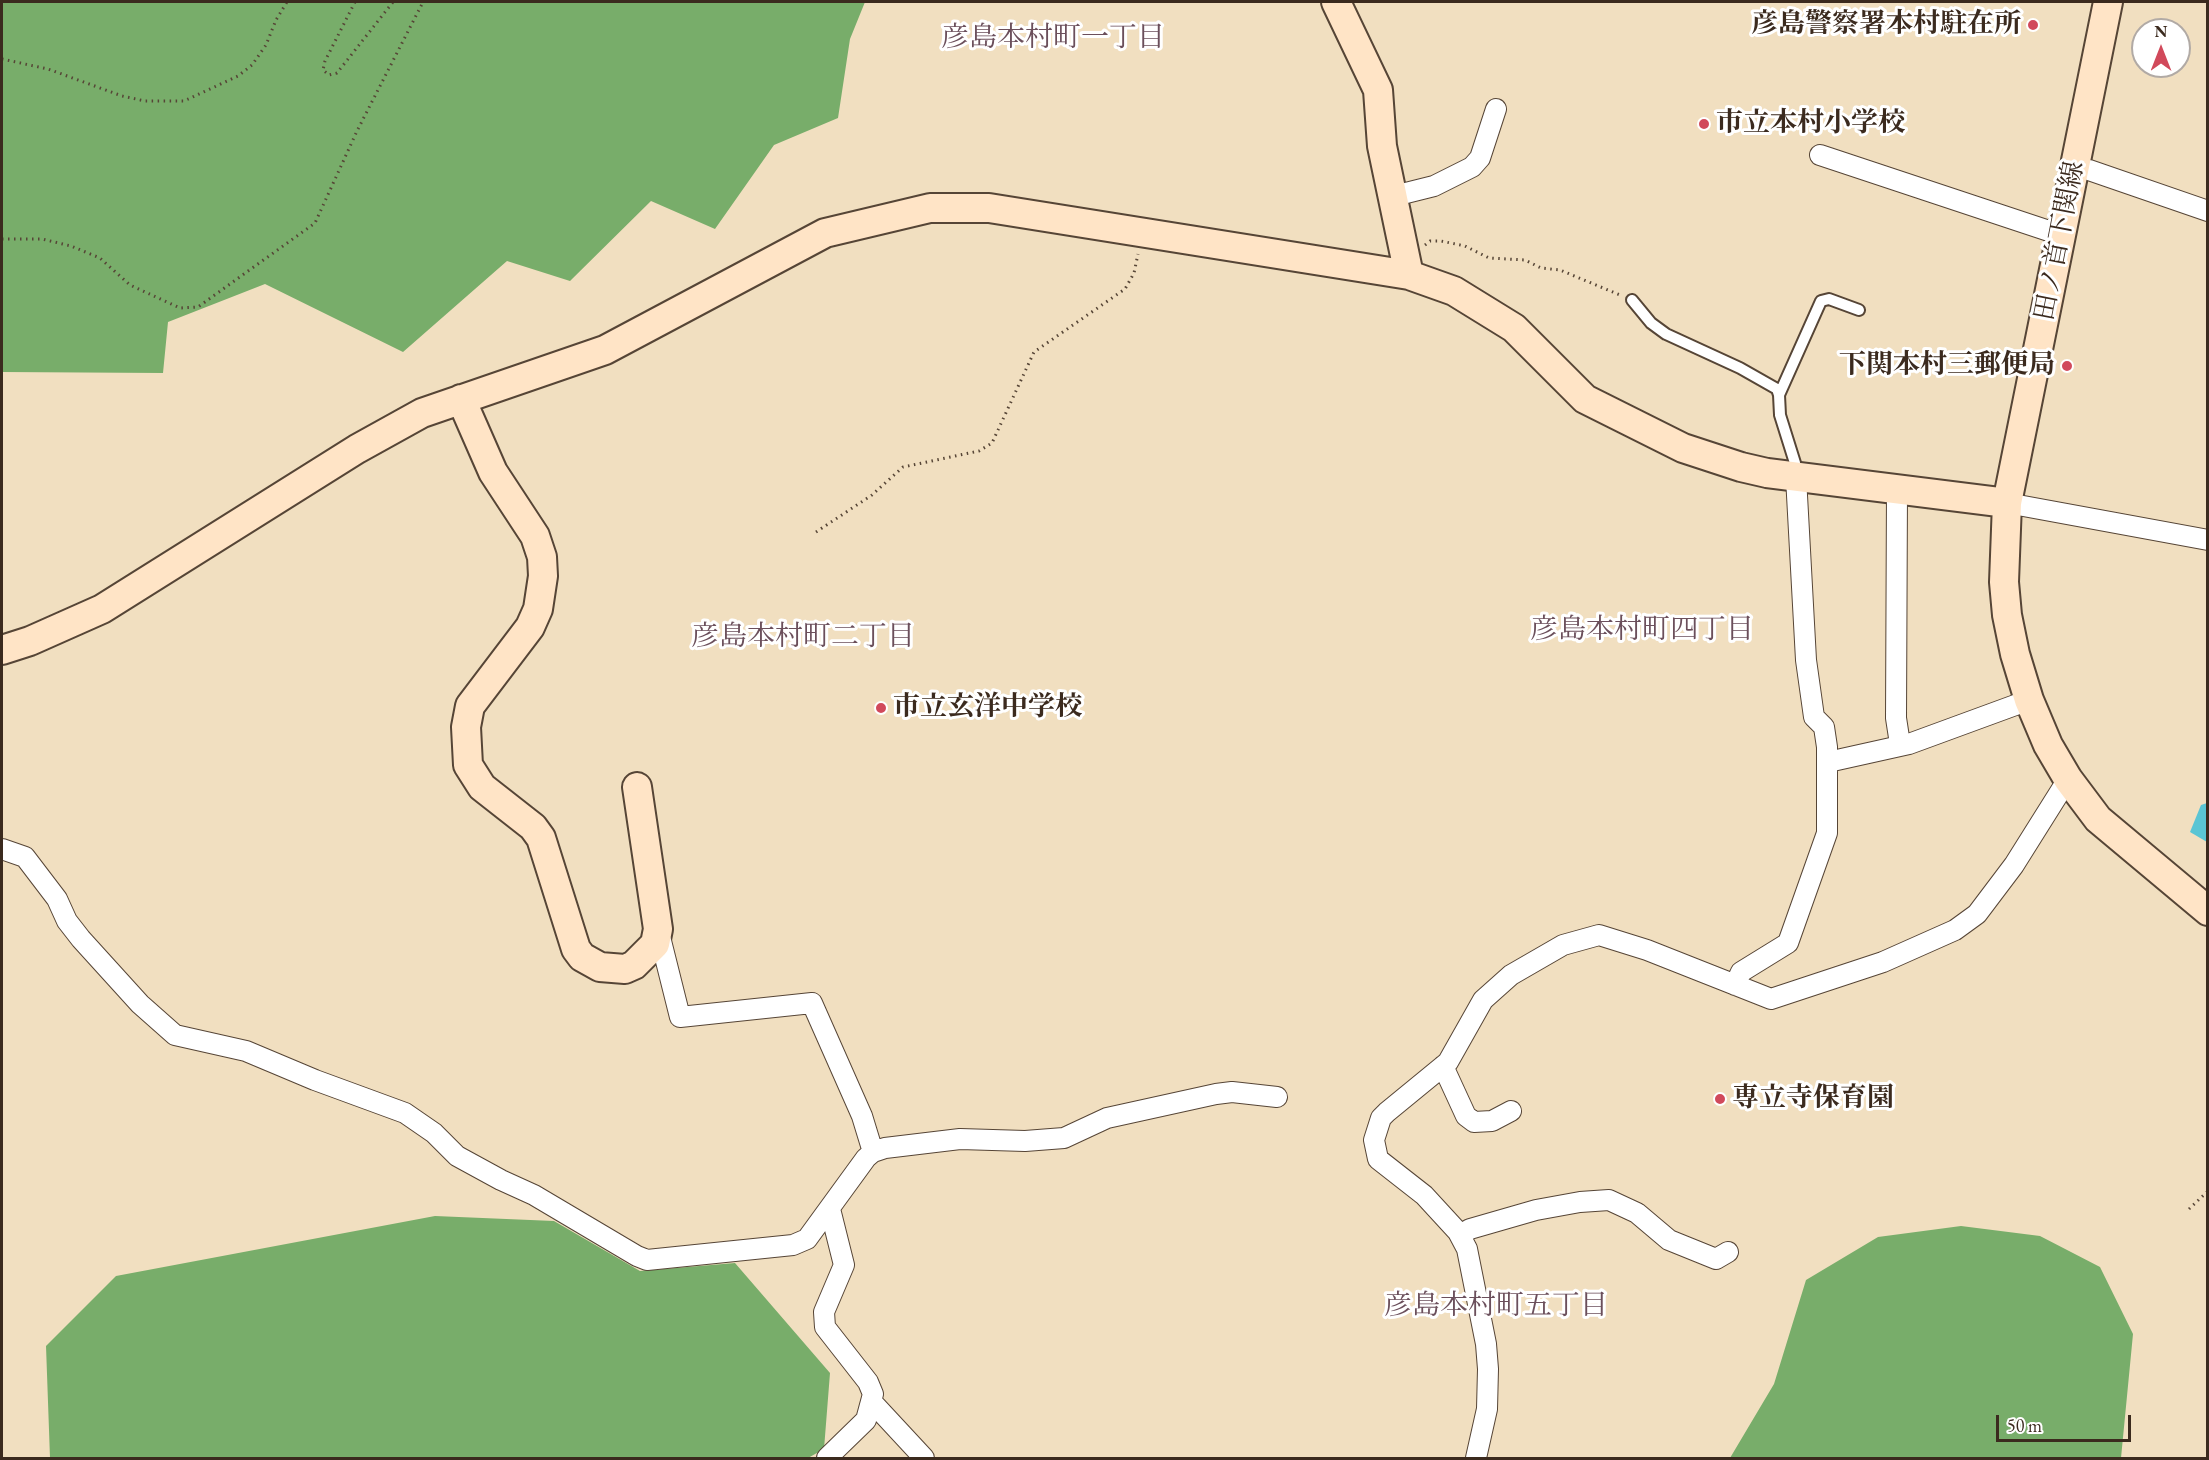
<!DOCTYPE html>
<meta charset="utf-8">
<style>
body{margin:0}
#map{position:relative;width:2209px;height:1460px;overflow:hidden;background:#f1dfc0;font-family:"EB Garamond",serif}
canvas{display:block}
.frame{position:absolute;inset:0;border:3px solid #3b2a1e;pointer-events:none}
.north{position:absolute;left:2131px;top:18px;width:60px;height:60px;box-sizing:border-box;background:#fff;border:2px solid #b1aaa5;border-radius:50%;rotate:0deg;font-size:16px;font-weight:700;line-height:24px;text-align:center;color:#3b2a1e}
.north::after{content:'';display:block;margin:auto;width:21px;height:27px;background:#d1495b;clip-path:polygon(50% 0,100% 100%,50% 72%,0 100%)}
.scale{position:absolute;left:1996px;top:1415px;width:135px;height:27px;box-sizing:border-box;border:3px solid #3b2a1e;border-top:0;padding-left:8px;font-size:18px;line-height:21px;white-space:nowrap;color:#3b2a1e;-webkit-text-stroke:4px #fff;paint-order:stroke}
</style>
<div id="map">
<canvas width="2209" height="1460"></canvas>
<div class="frame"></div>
<div class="north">N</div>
<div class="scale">50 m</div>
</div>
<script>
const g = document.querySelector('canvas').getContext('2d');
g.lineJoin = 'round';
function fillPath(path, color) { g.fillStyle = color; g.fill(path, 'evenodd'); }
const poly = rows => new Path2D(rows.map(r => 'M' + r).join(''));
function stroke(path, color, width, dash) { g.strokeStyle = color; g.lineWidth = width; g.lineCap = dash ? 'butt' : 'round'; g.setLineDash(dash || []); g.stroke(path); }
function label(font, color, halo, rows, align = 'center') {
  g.font = font + ' "EB Garamond","Noto Serif JP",serif'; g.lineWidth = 6; g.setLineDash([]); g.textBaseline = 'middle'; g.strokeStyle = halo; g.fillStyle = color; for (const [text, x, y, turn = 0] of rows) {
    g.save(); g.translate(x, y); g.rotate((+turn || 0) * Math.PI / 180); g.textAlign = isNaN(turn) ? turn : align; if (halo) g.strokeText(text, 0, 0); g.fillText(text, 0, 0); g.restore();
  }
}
fillPath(poly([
 [2,2,865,2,850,39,838,118,774,145,715,229,651,201,570,281,507,261,403,352,265,284,168,322,163,373,2,372],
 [435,1216,554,1221,640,1271,735,1263,830,1373,824,1449,808,1458,50,1458,46,1346,116,1276],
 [1961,1226,2040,1236,2100,1267,2133,1334,2121,1458,1730,1458,1774,1384,1806,1280,1878,1237]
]), '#78ad6a');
fillPath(poly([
 [2207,803,2208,803,2207,842,2190,832,2201,805]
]), '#5ac5d4');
const lane = poly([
 [1632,300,1651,323,1666,334,1740,368,1777,389,1779,395],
 [1796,477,1795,463,1780,415,1779,395,1821,301,1829,299,1859,310]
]);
const street = poly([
 [1820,155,2061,235],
 [2089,170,2208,211],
 [1394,196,1434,186,1472,167,1480,158,1496,109],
 [1897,490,1896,718,1900,744],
 [2007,503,2208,540],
 [1828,762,1909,744,2029,700],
 [2,849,25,857,57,899,67,921,81,939,140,1004,175,1035,246,1051,315,1080,405,1113,434,1133,457,1156,501,1180,534,1195,637,1256,647,1260,793,1245,807,1239,866,1158,873,1152,885,1148,960,1139,1025,1141,1064,1138,1107,1118,1216,1094,1232,1092,1277,1097],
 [658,929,680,1017,812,1003,862,1116,873,1152],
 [1735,985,1741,972,1788,943,1827,833,1827,747,1824,727,1814,717,1806,660,1796,477],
 [1443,1066,1466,1116,1474,1122,1492,1121,1511,1111],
 [1460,1235,1470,1229,1536,1210,1580,1202,1609,1200,1637,1213,1669,1240,1716,1259,1728,1252],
 [872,1402,924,1458],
 [827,1458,866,1420,873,1394,868,1382,825,1327,824,1312,844,1265,830,1209],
 [1476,1458,1487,1409,1488,1369,1486,1344,1467,1249,1458,1232,1424,1195,1378,1159,1374,1140,1381,1118,1387,1112,1448,1062,1483,1000,1511,975,1563,945,1599,935,1647,950,1771,999,1883,962,1955,930,1977,914,2014,865,2068,779]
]);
const secondary = poly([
 [1336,2,1378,90,1382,146,1409,275],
 [2108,2,2007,503,2004,582,2007,615,2015,654,2029,700,2048,745,2068,779,2098,819,2208,911],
 [461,399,493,472,535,536,542,557,543,576,538,609,530,627,470,706,466,727,468,765,482,787,533,827,541,838,576,949,582,957,600,967,625,969,634,965,655,944,658,929,637,787],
 [2,650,30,641,102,609,357,449,422,413,605,350,825,233,930,208,989,208,1409,275,1454,291,1514,328,1585,399,1683,448,1741,467,1767,473,2007,503]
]);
stroke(lane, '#564536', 14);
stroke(street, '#564536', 22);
stroke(secondary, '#564536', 32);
stroke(poly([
 [355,2,325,61,323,70,329,75,337,73,393,2],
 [2,59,48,69,122,96,145,101,184,101,238,76,252,65,266,45,276,20,287,2],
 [2,239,42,239,71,246,100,258,130,285,180,308,198,307,315,223,357,131,423,2],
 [1425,245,1430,241,1441,241,1465,246,1489,258,1525,260,1541,268,1560,270,1620,295],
 [816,532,872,495,903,467,979,451,992,443,1034,352,1125,289,1134,273,1138,254],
 [2189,1209,2208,1191]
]), '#564536', 3, [1.5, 4.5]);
stroke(lane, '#fff', 10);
stroke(street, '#fff', 20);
stroke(secondary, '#ffe4c6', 28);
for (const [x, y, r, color] of [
 [2033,25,6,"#d1495b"],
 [1704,124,6,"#d1495b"],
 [2067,366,6,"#d1495b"],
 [881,708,6,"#d1495b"],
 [1720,1099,6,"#d1495b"]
]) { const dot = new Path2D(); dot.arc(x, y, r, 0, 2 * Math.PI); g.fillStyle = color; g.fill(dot); stroke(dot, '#fff', 2); }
label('bold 27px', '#3b2a1e', '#fff', [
 ["彦島警察署本村駐在所",2021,25,"right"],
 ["市立本村小学校",1716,124],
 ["下関本村三郵便局",2055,366,"right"],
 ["市立玄洋中学校",893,708],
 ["専立寺保育園",1732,1099]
], 'left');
label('27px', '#3b2a1e', '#fff', [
 ["田ノ首下関線",2060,241,-79]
]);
label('28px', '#6b4f5b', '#fff', [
 ["彦島本村町一丁目",1053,38],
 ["彦島本村町四丁目",1642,630],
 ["彦島本村町二丁目",803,637],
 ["彦島本村町五丁目",1496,1306]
]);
</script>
